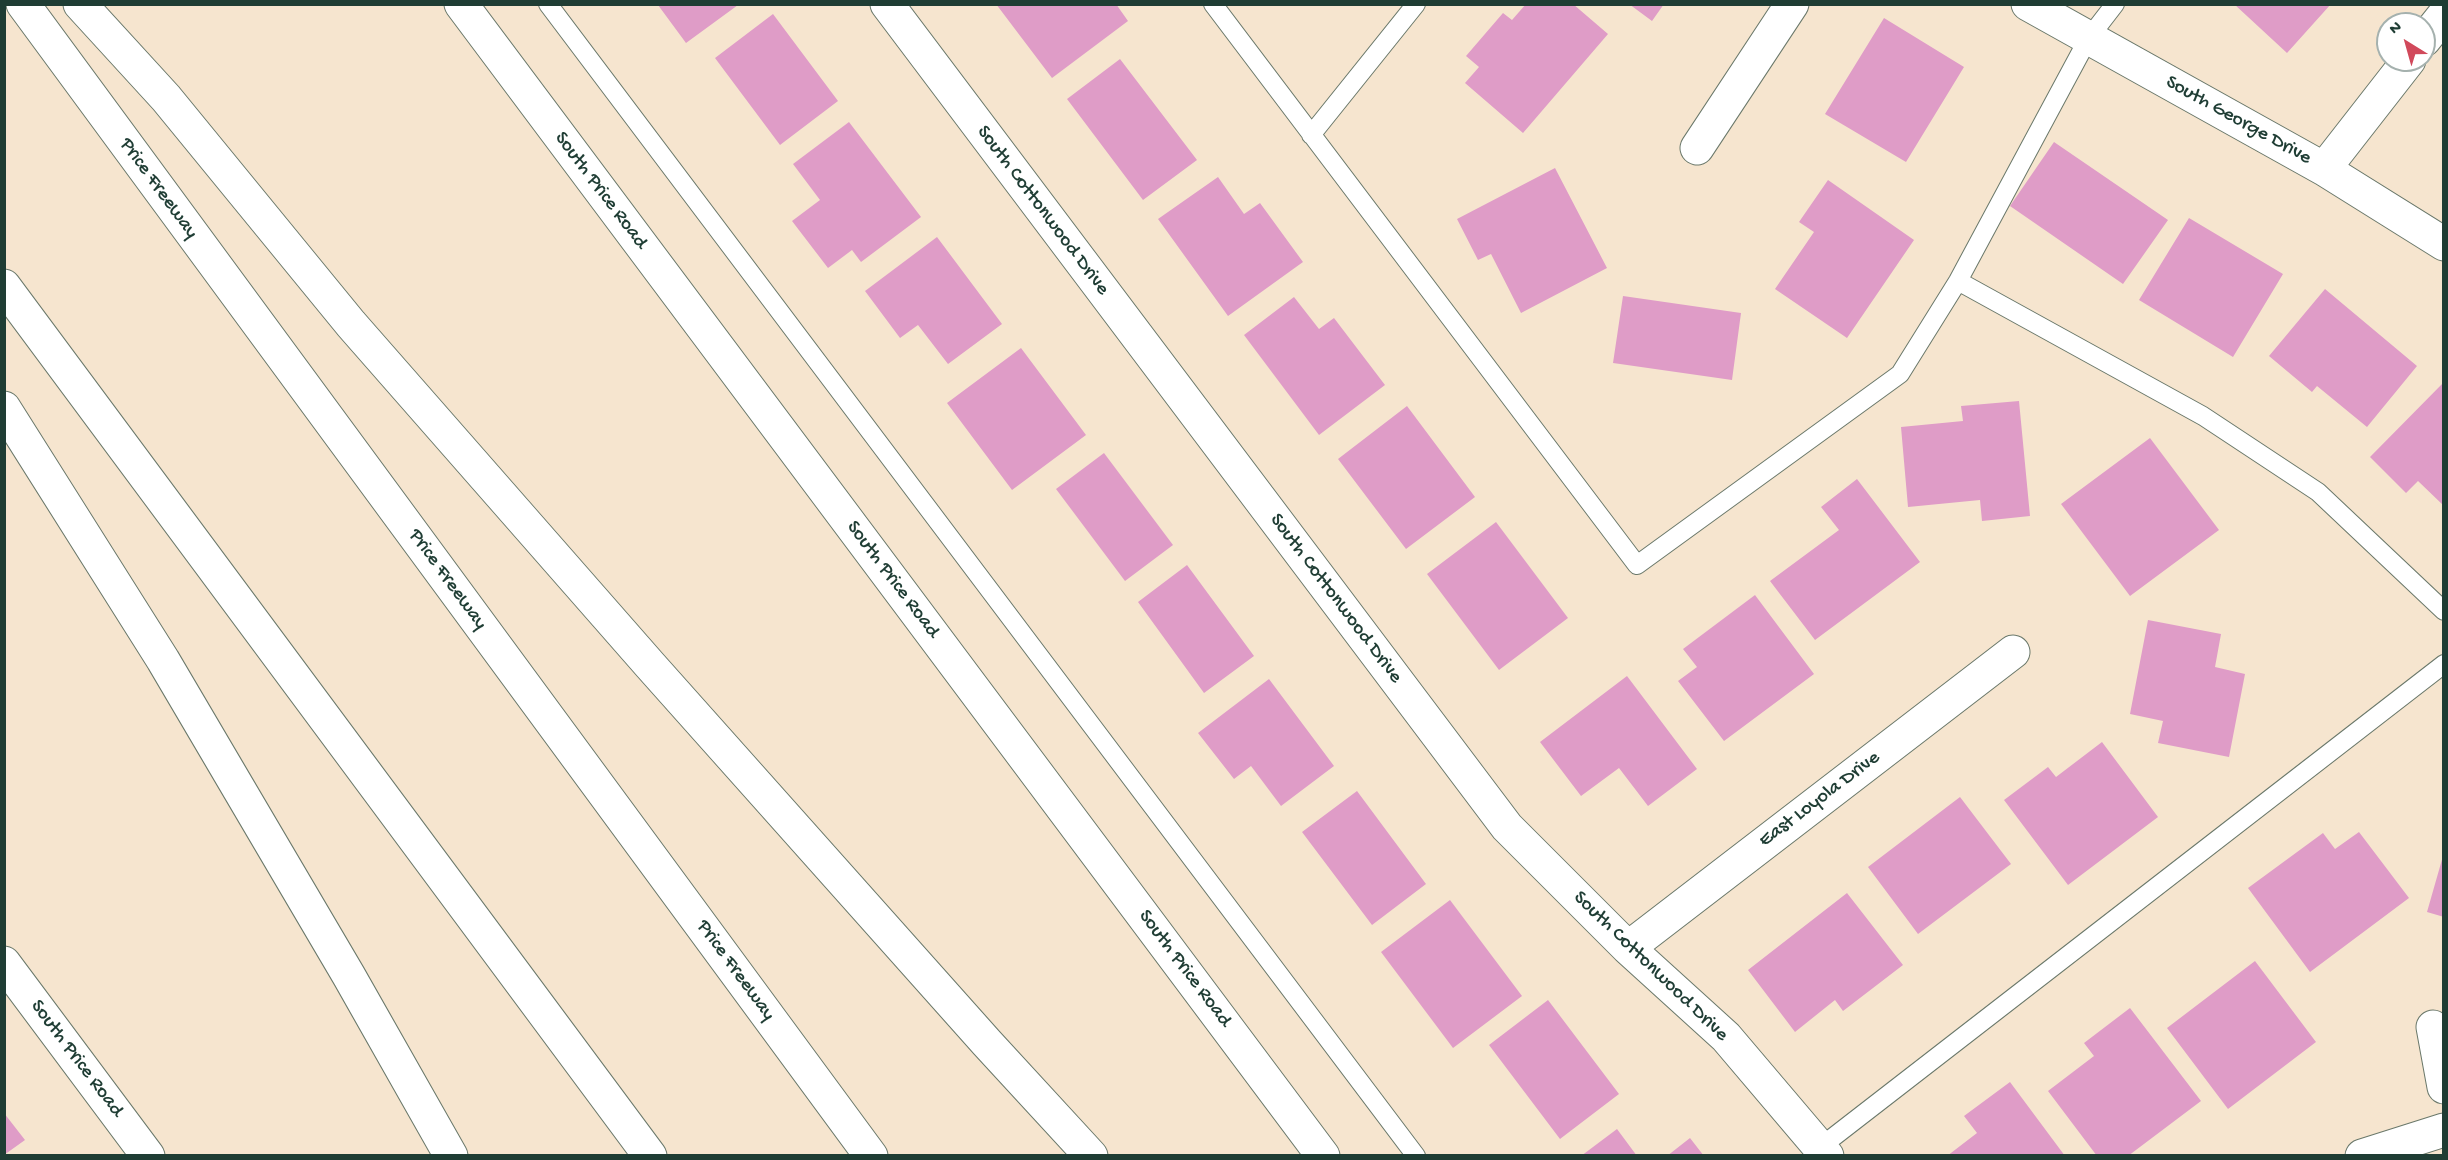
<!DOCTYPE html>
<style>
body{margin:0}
#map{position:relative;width:2448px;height:1160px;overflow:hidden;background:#f6e5cf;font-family:"Gochi Hand",sans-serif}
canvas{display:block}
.frame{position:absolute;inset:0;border:6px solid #1f3d34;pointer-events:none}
.north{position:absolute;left:2376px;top:12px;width:60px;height:60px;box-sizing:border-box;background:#fff;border:2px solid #a5b1ae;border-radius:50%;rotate:323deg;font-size:16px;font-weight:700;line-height:24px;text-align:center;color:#1f3d34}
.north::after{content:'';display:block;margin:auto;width:21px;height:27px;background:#d1495b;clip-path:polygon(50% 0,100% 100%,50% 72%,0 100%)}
</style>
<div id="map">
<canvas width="2448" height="1160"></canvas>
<div class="frame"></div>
<div class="north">N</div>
</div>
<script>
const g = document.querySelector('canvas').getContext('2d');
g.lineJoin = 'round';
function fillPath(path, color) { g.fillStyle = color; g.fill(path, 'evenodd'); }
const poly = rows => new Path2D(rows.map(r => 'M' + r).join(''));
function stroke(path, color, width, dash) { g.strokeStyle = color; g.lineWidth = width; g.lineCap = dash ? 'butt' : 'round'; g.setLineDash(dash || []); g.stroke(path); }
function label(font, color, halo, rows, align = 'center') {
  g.font = font + ' "Gochi Hand",sans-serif'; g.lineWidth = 5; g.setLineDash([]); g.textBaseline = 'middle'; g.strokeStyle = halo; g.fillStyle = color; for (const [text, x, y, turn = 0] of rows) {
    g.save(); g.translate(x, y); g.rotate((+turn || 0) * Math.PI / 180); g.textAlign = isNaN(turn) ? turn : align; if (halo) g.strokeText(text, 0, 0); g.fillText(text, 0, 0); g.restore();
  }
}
fillPath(poly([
 [996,4,1116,4,1128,21,1052,78],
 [1526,4,1573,4,1608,34,1523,133,1465,83,1479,67,1466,56,1503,13,1512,20],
 [1629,4,1664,4,1652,21],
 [2234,4,2331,4,2287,53],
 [658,5,738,5,686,43],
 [773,14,838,101,780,145,715,58],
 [1884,18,1964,67,1906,162,1825,114],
 [1120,59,1197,160,1143,200,1067,99],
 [849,122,921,217,861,262,852,250,828,268,792,221,820,200,793,164],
 [2054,142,2168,220,2123,284,2010,206],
 [1555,168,1607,268,1521,313,1491,254,1478,260,1457,219],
 [1218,177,1244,214,1260,203,1303,262,1228,316,1158,219],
 [1828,180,1914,240,1847,338,1775,289,1814,232,1799,222],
 [2189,218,2283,274,2233,357,2139,300],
 [937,237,1002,324,948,364,918,325,900,338,865,291],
 [2325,289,2417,366,2367,427,2317,386,2312,392,2269,356],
 [1623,296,1741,313,1732,380,1613,363],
 [1294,297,1319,329,1334,318,1385,385,1319,435,1244,335],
 [1021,348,1086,435,1012,490,947,403],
 [2444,382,2444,506,2418,481,2406,493,2370,457],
 [2019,401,2030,516,1982,521,1980,500,1908,507,1901,427,1963,421,1961,406],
 [1407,406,1475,497,1406,549,1338,459],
 [2150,438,2219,530,2130,596,2061,504],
 [1104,453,1173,545,1125,581,1056,489],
 [1857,479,1920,562,1815,640,1770,581,1839,530,1821,507],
 [1496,522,1568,618,1499,670,1427,574],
 [1187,565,1254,656,1204,693,1138,602],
 [1755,595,1814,674,1724,741,1678,681,1697,667,1683,649],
 [2148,620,2221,634,2215,667,2245,674,2229,757,2158,743,2163,721,2130,714],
 [1627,676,1697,769,1648,806,1619,768,1581,796,1540,742],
 [1269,679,1334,766,1281,806,1251,766,1234,779,1198,733],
 [2102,742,2158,817,2068,885,2004,800,2048,767,2056,777],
 [1357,791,1426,884,1372,925,1302,832],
 [1960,797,2011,864,1918,934,1868,867],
 [2359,832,2409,898,2310,972,2248,888,2323,833,2335,849],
 [2443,856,2444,856,2444,917,2427,912],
 [1847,893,1903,965,1843,1011,1835,1000,1795,1032,1748,970],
 [1450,900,1522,996,1453,1048,1381,952],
 [2255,961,2316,1042,2228,1109,2167,1028],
 [1548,1000,1619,1094,1560,1139,1489,1045],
 [2130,1008,2201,1101,2128,1156,2097,1156,2048,1091,2094,1056,2084,1043],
 [2010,1082,2065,1156,1947,1156,1977,1133,1964,1116],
 [4,1113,25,1140,4,1155],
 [1617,1129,1637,1156,1581,1156],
 [1690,1138,1704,1156,1667,1156]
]), '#df9cc7');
const service = poly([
 [548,4,1416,1156],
 [1213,4,1637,565,1900,374,1958,281,2088,39,2115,4],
 [1311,135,1416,4],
 [1958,281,2203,416,2318,492,2444,611],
 [1814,1152,2444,664]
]);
const minor = poly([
 [887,4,1507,827,1628,948,1726,1037,1827,1156],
 [2028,4,2324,169,2444,244],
 [2424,40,2444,15],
 [1697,148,1792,4],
 [2324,169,2409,60],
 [1628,948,2013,652],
 [2433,1027,2444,1087],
 [2362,1156,2444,1130]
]);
const secondary = poly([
 [461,4,1323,1156],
 [4,963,148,1156]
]);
const motorway = poly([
 [23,4,871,1156],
 [80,4,166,98,351,324,650,665,987,1043,1091,1156],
 [4,286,650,1156],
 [4,408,163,660,349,976,451,1156]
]);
stroke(service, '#6a786a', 20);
stroke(minor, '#6a786a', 35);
stroke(secondary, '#6a786a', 35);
stroke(motorway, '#6a786a', 35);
stroke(service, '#fff', 18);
stroke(minor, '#fff', 33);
stroke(secondary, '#fff', 33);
stroke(motorway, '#fff', 33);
label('20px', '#1f3d34', '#fff', [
 ["South George Drive",2238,121,29],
 ["Price Freeway",158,189,54],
 ["South Price Road",600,191,53],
 ["South Cottonwood Drive",1042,211,53],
 ["Price Freeway",447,580,54],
 ["South Price Road",892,580,53],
 ["South Cottonwood Drive",1335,599,53],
 ["East Loyola Drive",1820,800,-37],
 ["South Cottonwood Drive",1650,967,44],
 ["South Price Road",1184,969,53],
 ["Price Freeway",735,971,54],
 ["South Price Road",76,1059,53]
]);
</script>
